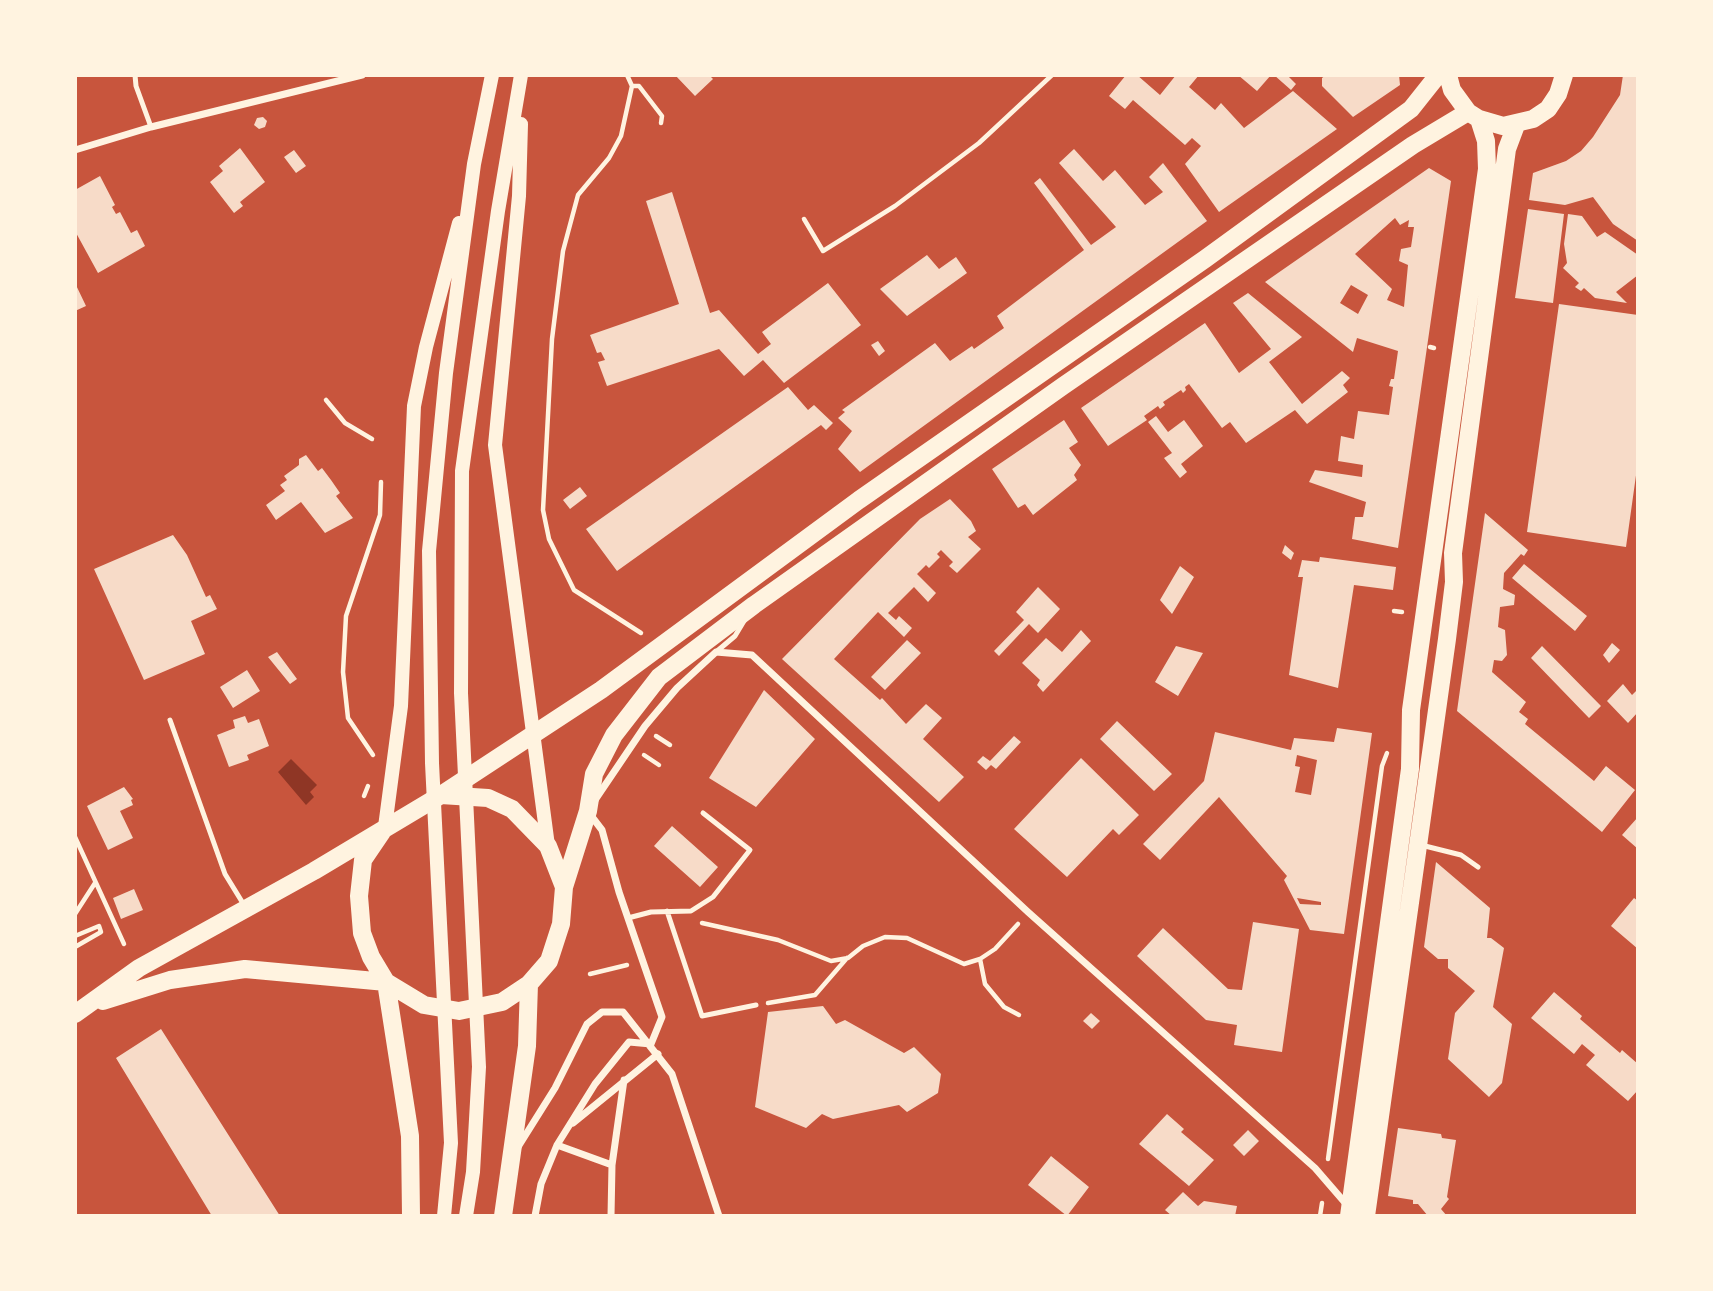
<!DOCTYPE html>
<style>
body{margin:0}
#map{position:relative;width:1713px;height:1291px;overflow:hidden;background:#c8553d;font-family:"Open Sans",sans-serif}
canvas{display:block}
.frame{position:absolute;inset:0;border:77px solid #fff3e0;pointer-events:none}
</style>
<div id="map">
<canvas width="1713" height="1291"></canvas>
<div class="frame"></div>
</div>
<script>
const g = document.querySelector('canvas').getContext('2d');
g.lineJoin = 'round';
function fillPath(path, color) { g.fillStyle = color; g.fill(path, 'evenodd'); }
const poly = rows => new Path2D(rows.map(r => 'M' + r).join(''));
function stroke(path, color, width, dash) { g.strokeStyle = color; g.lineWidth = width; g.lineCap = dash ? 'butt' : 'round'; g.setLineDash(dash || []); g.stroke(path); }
fillPath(poly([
 [291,759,317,785,310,792,314,797,306,805,278,772]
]), '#8f3625');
fillPath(poly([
 [675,75,709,75,713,79,695,96],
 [1126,75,1137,75,1160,95,1176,75,1199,75,1189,87,1215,110,1221,103,1244,128,1293,91,1337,129,1219,212,1185,164,1201,146,1192,138,1185,145,1133,100,1125,109,1109,96],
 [1238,75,1271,75,1257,91],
 [1274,75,1287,75,1296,84,1291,90],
 [1326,75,1399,75,1400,85,1353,117,1322,86,1322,78],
 [1623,75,1638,75,1638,241,1613,224,1593,197,1565,205,1529,200,1533,173,1566,161,1581,151,1593,137,1620,95],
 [263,117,267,121,265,127,259,129,254,125,257,118],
 [240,148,265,182,240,202,243,206,234,213,210,182,223,171,219,166],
 [1074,149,1103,181,1115,170,1145,205,1163,192,1149,177,1163,163,1207,221,860,472,838,449,852,431,838,418,845,412,842,410,935,343,950,361,972,346,974,349,1004,328,997,316,1084,250,1034,183,1040,178,1091,245,1116,227,1059,163],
 [294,150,306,166,296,173,284,157],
 [1429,168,1451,181,1398,548,1352,539,1355,517,1363,517,1366,502,1309,482,1315,470,1362,477,1363,465,1338,461,1341,436,1354,439,1358,411,1389,415,1393,387,1389,386,1391,379,1394,379,1398,351,1357,338,1353,352,1265,282],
 [1395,218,1400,225,1409,220,1408,227,1414,227,1411,247,1401,249,1399,261,1408,265,1404,307,1387,300,1392,289,1355,254],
 [1351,285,1368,295,1358,314,1340,303],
 [100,176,115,205,112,207,116,214,120,212,131,233,137,230,145,246,98,273,75,231,75,190],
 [672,192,710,313,719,310,758,354,771,344,762,332,828,283,861,325,784,383,763,360,744,376,719,349,607,386,598,362,605,360,601,352,597,353,590,335,679,304,646,201],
 [1528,209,1564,214,1553,303,1515,298],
 [1568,214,1582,216,1597,237,1605,232,1638,255,1638,275,1616,292,1627,303,1595,298,1584,288,1581,291,1575,287,1579,283,1563,268,1567,263,1564,244],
 [927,255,939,269,956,257,967,273,907,316,880,289],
 [75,283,86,306,75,311],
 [1248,293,1302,337,1269,362,1302,404,1342,371,1350,378,1343,385,1348,392,1307,424,1295,410,1246,443,1230,422,1222,428,1189,384,1185,387,1186,390,1183,393,1181,390,1163,402,1165,405,1160,409,1158,406,1144,416,1147,420,1108,446,1081,408,1205,323,1239,373,1271,349,1233,303],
 [1559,304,1638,315,1638,461,1626,547,1527,532],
 [878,341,885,351,879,356,871,345],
 [788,387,808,410,814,405,833,423,826,430,821,425,617,571,586,529],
 [1156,416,1168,432,1184,420,1203,446,1181,464,1187,472,1180,478,1164,458,1172,453,1148,422],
 [1064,420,1078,442,1069,448,1081,465,1074,475,1077,480,1033,515,1025,504,1018,508,992,469],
 [306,455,318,471,322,468,331,480,340,493,336,496,353,518,325,533,301,502,276,520,266,505,285,491,280,485,287,480,284,476,299,465,299,459],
 [580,487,587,496,570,509,563,500],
 [950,499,971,521,976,531,968,537,981,549,957,573,949,566,953,562,941,550,937,554,940,557,929,568,926,565,917,574,936,593,928,602,914,587,888,613,896,620,899,616,912,628,904,637,878,612,834,659,880,700,882,698,906,724,926,704,942,718,923,739,964,777,939,802,782,659,920,519],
 [1485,513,1528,550,1524,556,1521,554,1504,573,1503,589,1515,595,1514,605,1500,607,1498,627,1505,630,1507,655,1502,661,1494,660,1492,672,1526,702,1519,712,1528,719,1525,724,1594,781,1606,766,1635,790,1602,832,1457,711],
 [173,535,187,555,206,597,210,595,217,609,191,621,205,654,144,680,94,569],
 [1285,545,1294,553,1291,560,1282,553],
 [1320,557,1396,567,1393,590,1354,585,1338,688,1289,675,1303,577,1298,577,1302,560,1319,562],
 [1524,564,1587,616,1575,631,1512,578],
 [1180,566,1194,577,1172,614,1160,600],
 [1038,587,1060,609,1038,633,1029,624,999,656,994,651,1024,620,1016,612],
 [1081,630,1091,641,1043,692,1037,685,1040,680,1022,663,1046,638,1062,652],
 [907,640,921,653,885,690,871,677],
 [1612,643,1620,650,1609,663,1603,655],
 [1176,646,1203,653,1178,696,1155,682],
 [1542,646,1601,706,1589,718,1531,658],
 [277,652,297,679,290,684,268,657],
 [247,670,260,691,233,708,220,687],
 [1623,684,1632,695,1638,689,1638,712,1628,723,1607,701],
 [764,690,815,739,756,807,709,778],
 [245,716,248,723,259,719,269,746,247,755,249,760,229,767,217,735,235,728,233,720],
 [1117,721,1172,774,1154,791,1100,739],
 [1337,728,1372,733,1344,934,1310,930,1284,880,1287,876,1219,797,1160,860,1143,844,1204,781,1215,732,1291,750,1294,738,1334,742],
 [1297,755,1317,760,1311,795,1295,792,1300,767,1295,766],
 [1297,898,1321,902,1321,905,1300,904],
 [1014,736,1021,742,996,769,991,765,986,770,977,762,983,756,990,761],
 [1081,758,1139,815,1119,835,1113,829,1067,877,1014,829],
 [124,787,133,799,131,800,133,805,120,811,133,838,108,850,87,806],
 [1638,817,1638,849,1622,835],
 [672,826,718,867,700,887,654,846],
 [1436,862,1490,908,1487,938,1491,938,1504,948,1493,1007,1512,1024,1502,1083,1489,1097,1448,1059,1455,1013,1475,991,1448,968,1448,959,1438,959,1424,947],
 [134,889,143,910,121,919,113,898],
 [1634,898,1638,901,1638,949,1611,926],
 [1253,922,1299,929,1282,1052,1234,1045,1237,1025,1206,1020,1137,956,1163,928,1228,989,1242,990],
 [1554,992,1582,1016,1580,1019,1620,1053,1622,1050,1638,1064,1638,1090,1628,1101,1586,1065,1595,1055,1582,1044,1574,1054,1531,1018],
 [823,1006,836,1024,845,1020,904,1053,914,1047,941,1074,938,1093,907,1112,899,1105,833,1119,822,1114,806,1128,755,1107,768,1012],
 [1091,1013,1100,1021,1092,1029,1083,1021],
 [161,1029,280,1216,212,1216,116,1058],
 [1167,1114,1184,1129,1181,1132,1214,1160,1189,1186,1139,1144],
 [1398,1128,1441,1134,1442,1138,1456,1140,1447,1197,1449,1199,1441,1209,1447,1216,1428,1216,1418,1204,1413,1204,1413,1200,1388,1196],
 [1248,1130,1259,1141,1244,1156,1233,1145],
 [1051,1156,1089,1187,1067,1216,1028,1185],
 [1183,1192,1198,1206,1204,1201,1237,1206,1235,1216,1172,1216,1165,1210]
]), '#f7dbc8');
stroke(poly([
 [627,75,632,86,621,136,609,158,578,195,563,251,552,339,543,510,549,539,574,590,641,633],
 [632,86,639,86,662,116,661,123],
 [804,219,823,251,895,206,979,143,1052,75],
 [1430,347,1434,348],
 [326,400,345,423,372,439],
 [1394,611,1402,612],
 [656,736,670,745],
 [373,755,348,718,343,672,346,616,380,515,381,482],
 [644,755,659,765],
 [364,796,368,786],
 [75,837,124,944],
 [75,914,95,883],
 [702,923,778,940,831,961,848,958,863,946,885,937,907,938,964,964,980,959,995,949,1018,924],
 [75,936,99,926,101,932,75,947],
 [980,959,985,984,1004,1007,1019,1015],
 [590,974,627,965],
 [768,1003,815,995,847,958],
 [1328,1159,1382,766,1387,753],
 [1320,1216,1322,1203]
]), '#fff3e0', 4.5);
stroke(poly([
 [135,75,136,86,151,127],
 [716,652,735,636,744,621],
 [170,720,225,874,244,905],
 [1421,845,1461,855,1478,867],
 [667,911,702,1016,756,1005],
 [628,918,651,912,691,911,713,897,750,850,703,813]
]), '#fff3e0', 5);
stroke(poly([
 [75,150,151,127,362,75],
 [595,800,645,726,677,688,716,652,752,655,1028,912,1315,1168,1347,1205],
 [589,813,602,830,619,892,662,1017,651,1044],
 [573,1123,658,1054],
 [557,1145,612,1165],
 [518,1147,555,1088,587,1024,602,1012,623,1012,672,1074,719,1216],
 [535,1216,541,1184,557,1145,595,1084,629,1042,651,1044],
 [611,1216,612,1165,624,1080]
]), '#fff3e0', 7);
stroke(poly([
 [521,124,519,196,495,445,548,846],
 [385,827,401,706,414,406,426,347,459,223],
 [444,1216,451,1143,432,763,429,551,446,373,474,164,492,75],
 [466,1216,473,1172,479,1067,461,693,462,471,498,211,521,75]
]), '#fff3e0', 14);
stroke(poly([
 [1448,75,1452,90,1468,112,1479,119,1503,126,1533,119,1548,109,1558,94,1564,75],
 [382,832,363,860,359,896,362,933,371,957,386,982,424,1005,459,1011,502,1002,529,984,549,961,561,924,564,887,548,846,512,809,488,798,441,795],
 [564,887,588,811,594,774,614,735,659,677,754,605,1063,386,1413,145,1468,112],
 [386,982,410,1136,411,1216],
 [103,1001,170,980,245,969,386,982],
 [75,1014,139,968,314,871,441,795,601,690,859,500,1205,259,1411,109,1438,75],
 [503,1216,527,1046,529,984],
 [1349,1216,1410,769,1411,710,1487,169,1486,141,1479,119],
 [1366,1216,1447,639,1454,582,1453,553,1507,149,1516,125]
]), '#fff3e0', 18);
</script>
